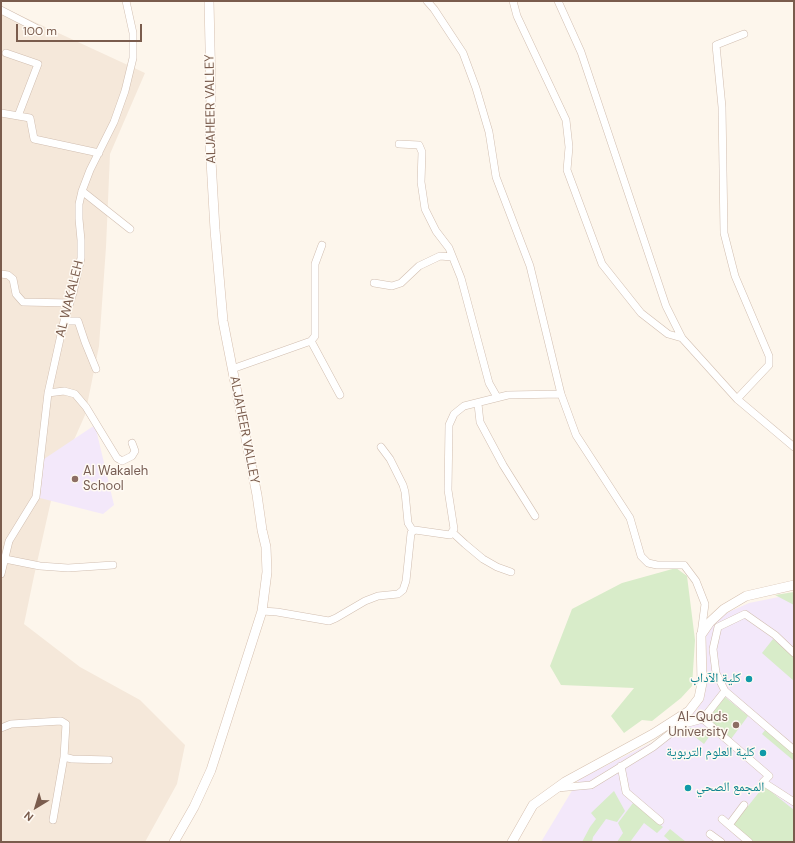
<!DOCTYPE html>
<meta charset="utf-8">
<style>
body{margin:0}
#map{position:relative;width:795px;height:843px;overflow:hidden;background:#fdf6ec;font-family:"DM Sans",sans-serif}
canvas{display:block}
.frame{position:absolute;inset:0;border:2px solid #7a5c4d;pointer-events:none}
.north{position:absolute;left:16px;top:787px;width:40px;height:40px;-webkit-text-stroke:3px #fffaf3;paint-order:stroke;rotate:218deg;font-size:11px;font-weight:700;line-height:16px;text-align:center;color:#7a5c4d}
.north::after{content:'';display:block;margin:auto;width:14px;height:18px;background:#7a5c4d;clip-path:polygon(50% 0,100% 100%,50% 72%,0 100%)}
.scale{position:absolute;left:16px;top:24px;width:126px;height:18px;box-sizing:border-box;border:2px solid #7a5c4d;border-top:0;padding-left:5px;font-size:12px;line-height:14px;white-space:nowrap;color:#7a5c4d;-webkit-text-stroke:3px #fffaf3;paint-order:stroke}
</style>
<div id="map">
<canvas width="795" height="843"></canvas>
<div class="frame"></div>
<div class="north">N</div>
<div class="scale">100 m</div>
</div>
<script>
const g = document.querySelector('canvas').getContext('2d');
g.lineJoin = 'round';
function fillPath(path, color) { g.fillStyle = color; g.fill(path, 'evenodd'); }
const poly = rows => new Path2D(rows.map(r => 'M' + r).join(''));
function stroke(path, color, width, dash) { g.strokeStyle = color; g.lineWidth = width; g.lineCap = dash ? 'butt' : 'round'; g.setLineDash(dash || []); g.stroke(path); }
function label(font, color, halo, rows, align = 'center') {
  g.font = font + ' "DM Sans","Noto Naskh Arabic",sans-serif'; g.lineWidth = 3; g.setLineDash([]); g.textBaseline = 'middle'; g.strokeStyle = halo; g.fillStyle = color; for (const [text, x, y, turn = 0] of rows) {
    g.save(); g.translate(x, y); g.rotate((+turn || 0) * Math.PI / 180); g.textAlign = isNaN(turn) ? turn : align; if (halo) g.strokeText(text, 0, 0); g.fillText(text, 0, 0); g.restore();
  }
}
fillPath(poly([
 [1,9,13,12,145,73,110,154,106,247,99,346,85,415,55,483,34,576,24,624,80,667,140,700,185,745,177,784,145,842,1,842]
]), '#f5e8da');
fillPath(poly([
 [95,425,114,505,103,514,40,498,44,459],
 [794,594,794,842,541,842,579,779,659,739,697,710,707,684,706,636,709,627,722,615,749,603]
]), '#f3e8fa');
fillPath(poly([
 [676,568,687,576,695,640,692,686,681,698,652,721,642,720,624,733,611,716,634,688,561,685,550,666,572,609,622,583],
 [794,592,794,605,775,595],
 [773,639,794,657,794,681,762,653],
 [725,697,748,716,731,739,708,719],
 [684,728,702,728,711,734,704,744],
 [766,729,794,753,794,761,762,734],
 [764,786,794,810,794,842,752,842,733,825],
 [614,791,625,811,617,822,606,819,593,837,592,842,582,842,590,827,596,819,591,813],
 [633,803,663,827,657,833,644,823,630,842,617,842,623,833,618,823],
 [670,829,686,842,671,842,664,836]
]), '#d8ecc9');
const street = poly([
 [427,1,434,9,463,53,476,88,489,132,496,177,530,266,561,394,576,435,630,518,641,556,648,563,657,565,684,565,696,581,705,604,701,634],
 [513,1,517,16,566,120,569,147,567,170,602,264,641,313,668,334,682,338],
 [558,1,581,52,666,306,682,338,737,399,794,447],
 [1,10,40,30],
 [6,53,38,64,18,116],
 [1,113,30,118,34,139,99,153],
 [399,144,419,145,422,152,421,182,425,209,436,231,449,248,461,278,489,383,497,397],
 [82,191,130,229],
 [1,274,8,275,13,279,16,294,23,302,70,303],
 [374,283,392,286,401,283,419,266,440,256,452,257],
 [64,321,78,321,85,342,96,369],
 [311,341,340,395],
 [232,369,311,341,315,336,315,264,322,245],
 [48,393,64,391,75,394,86,407,117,458,122,461,132,456,135,451,132,443],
 [737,399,769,365,769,356,735,276,724,233,722,107,716,45,744,34],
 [478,404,480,422,503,465,535,516],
 [381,447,390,459,403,485,405,492,408,523,413,531],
 [452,532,465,544,483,559,497,567,511,572],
 [5,559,40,566,68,568,113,565],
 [1,574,9,541,36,497,48,393,64,321,73,293,81,258,81,240,79,219,79,204,82,191,90,170,114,122,125,91,133,58,133,33,126,1],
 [262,611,277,612,329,621,336,618,365,601,378,596,398,594,403,590,406,581,411,533,415,530,450,535,454,529,448,490,449,425,454,414,464,406,508,395,561,394],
 [794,653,775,635,745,614,718,627,713,649,716,673,725,691,794,750],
 [703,719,725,691],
 [1,728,11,724,61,721,66,724,64,757,72,759,109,760],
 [621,766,626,792,660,821],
 [557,788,591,785,653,747,681,725,703,719,769,776,763,782,794,802],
 [722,819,749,842],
 [53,820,64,757],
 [729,825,744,805],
 [710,834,721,842]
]);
const secondary = poly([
 [174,842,194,807,211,770,262,611,267,572,266,547,262,530,257,495,223,321,215,230,210,143,211,92,209,1],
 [512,842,533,805,565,782,653,734,689,711,699,698,702,683,701,635,710,622,724,609,746,596,794,585]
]);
stroke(street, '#d1beb0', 8);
stroke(secondary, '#d6c0b0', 10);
stroke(street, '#fff', 7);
stroke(secondary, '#fff', 9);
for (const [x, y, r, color] of [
 [75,479,4,"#8d6e63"],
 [749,679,4,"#0f9aa8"],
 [736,725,4,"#8d6e63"],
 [763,753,4,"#0f9aa8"],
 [688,788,4,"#0f9aa8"]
]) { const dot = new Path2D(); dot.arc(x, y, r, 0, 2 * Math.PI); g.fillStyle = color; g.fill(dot); stroke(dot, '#fffaf3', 1.5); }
label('13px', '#7a5c4d', '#fffaf3', [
 ["ALJAHEER VALLEY",211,109,-91],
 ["AL WAKALEH",70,299,-76],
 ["ALJAHEER VALLEY",244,430,79]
]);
label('13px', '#785e54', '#fffaf3', [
 ["Al Wakaleh",83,472],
 ["School",83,487],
 ["Al-Quds",728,718,"right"],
 ["University",728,733,"right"]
], 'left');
label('13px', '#0d838f', '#fffaf3', [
 ["كلية الآداب",741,679],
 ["كلية العلوم التربوية",755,753],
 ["المجمع الصحي",696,788,"left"]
], 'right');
</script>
